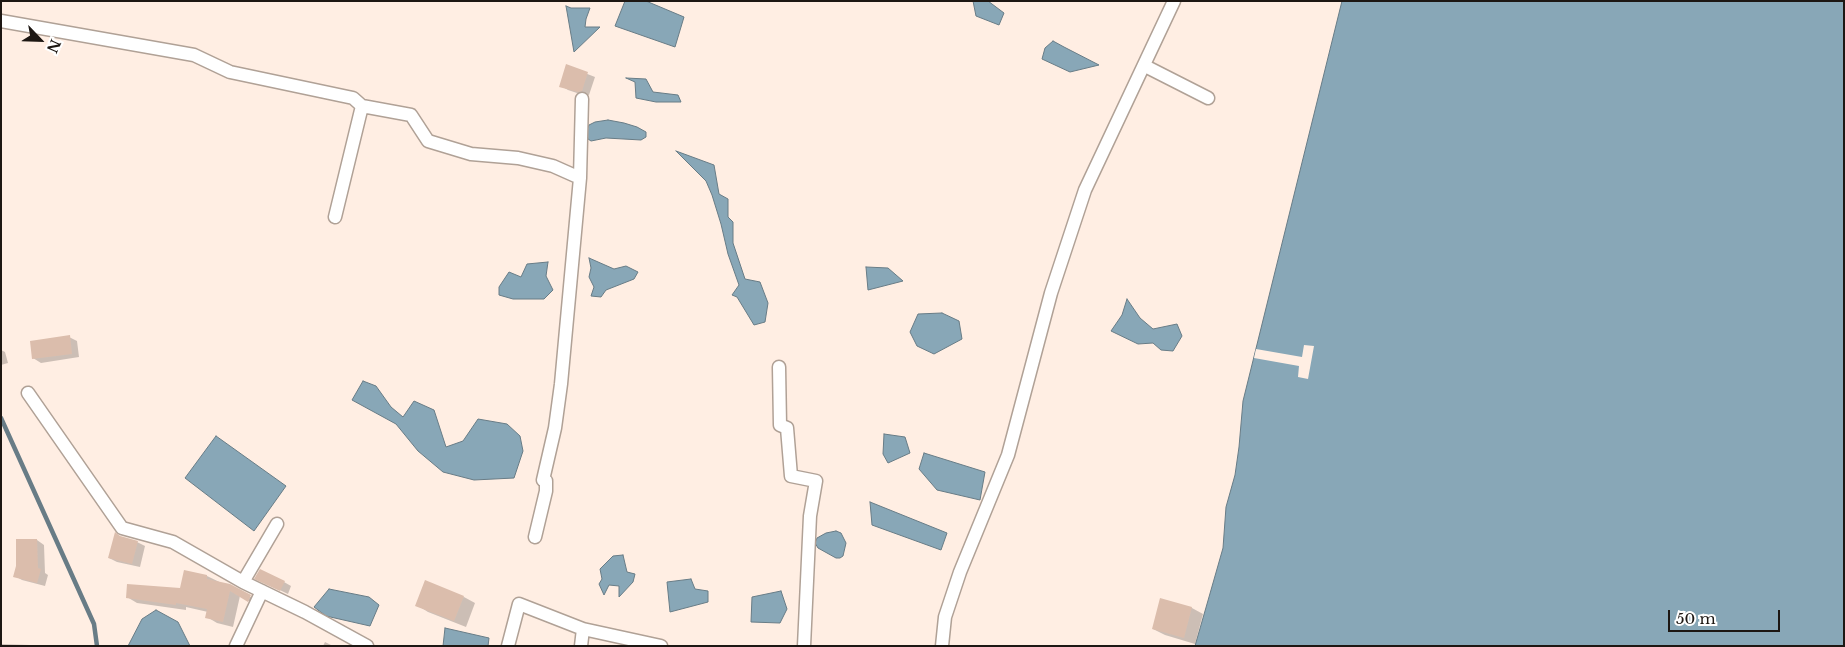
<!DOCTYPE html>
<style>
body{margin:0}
#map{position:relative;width:1845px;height:647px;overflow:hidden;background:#ffeee3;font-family:"Libre Baskerville",serif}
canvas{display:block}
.frame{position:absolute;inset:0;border:2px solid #1d1713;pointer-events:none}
.north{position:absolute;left:15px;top:15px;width:50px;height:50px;-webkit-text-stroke:4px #fff;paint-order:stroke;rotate:114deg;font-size:14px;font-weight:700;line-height:20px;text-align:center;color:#1d1713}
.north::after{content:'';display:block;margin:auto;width:18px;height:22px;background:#1d1713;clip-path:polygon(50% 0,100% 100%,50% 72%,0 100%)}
.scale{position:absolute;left:1668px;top:610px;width:112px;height:22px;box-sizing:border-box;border:2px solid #1d1713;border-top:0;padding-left:6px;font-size:15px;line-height:18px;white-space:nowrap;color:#1d1713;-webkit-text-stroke:4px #fff;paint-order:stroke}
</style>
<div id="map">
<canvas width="1845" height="647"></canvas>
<div class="frame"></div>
<div class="north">N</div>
<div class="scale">50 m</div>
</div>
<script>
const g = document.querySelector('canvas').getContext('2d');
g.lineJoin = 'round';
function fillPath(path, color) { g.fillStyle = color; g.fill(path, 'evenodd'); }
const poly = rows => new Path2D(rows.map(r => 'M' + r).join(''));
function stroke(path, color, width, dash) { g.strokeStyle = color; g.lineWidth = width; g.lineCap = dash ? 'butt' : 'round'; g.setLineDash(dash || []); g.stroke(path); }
const water = poly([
 [625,1,646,1,684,17,675,47,615,26,625,1],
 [973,1,988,1,1004,13,999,25,976,16,973,1],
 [1342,1,1844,1,1844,646,1195,646,1223,548,1226,507,1235,475,1239,447,1243,401,1342,1],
 [566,6,571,8,590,8,586,19,585,27,600,27,574,52,566,6],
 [1053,41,1064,47,1099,65,1070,72,1042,59,1045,48,1053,41],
 [626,78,646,79,653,92,678,95,681,102,656,102,636,98,635,82,626,78],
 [608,120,624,123,637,127,646,132,646,137,641,140,606,138,591,141,588,139,585,134,589,125,595,122,608,120],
 [676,151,714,165,719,194,728,199,728,217,733,222,733,243,745,279,760,282,768,303,765,322,754,325,737,297,732,295,739,285,728,254,721,224,712,195,706,181,676,151],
 [589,258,614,269,626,266,638,272,634,279,606,290,601,297,591,296,594,287,589,277,591,268,589,258],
 [548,262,546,276,553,290,544,299,513,299,499,295,499,287,509,272,521,277,527,264,548,262],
 [866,267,888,268,903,281,868,290,866,267],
 [1127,299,1140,318,1153,329,1177,324,1182,336,1173,351,1161,350,1153,343,1138,344,1111,331,1122,315,1127,299],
 [942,313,959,321,962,339,934,354,917,346,910,332,918,314,942,313],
 [363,381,376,386,391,407,403,417,414,401,434,410,446,447,463,441,478,419,507,424,520,436,523,451,514,478,474,480,443,472,418,451,396,424,352,400,363,381],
 [884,434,905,437,910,453,888,463,883,454,884,434],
 [216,436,286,486,254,531,185,478,216,436],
 [924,453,985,472,980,500,937,490,919,469,924,453],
 [870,502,947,533,941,550,872,525,870,502],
 [836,531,841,533,846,543,843,556,840,558,836,558,818,548,815,543,817,538,826,533,836,531],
 [623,555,627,572,635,574,633,582,619,597,619,586,609,585,604,595,599,584,602,579,600,569,613,556,623,555],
 [691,579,695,589,708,591,708,602,670,612,667,582,691,579],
 [329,589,369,597,379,605,370,626,326,616,314,607,329,589],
 [781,591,787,609,780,623,751,622,752,597,781,591],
 [156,610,178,622,190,646,128,646,142,619,156,610],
 [445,628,489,638,488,646,443,646,445,628]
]);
fillPath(water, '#88a7b7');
stroke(water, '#687c86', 1);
fillPath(poly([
 [1304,345,1314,346,1308,379,1298,377,1299,366,1254,358,1256,349,1302,357]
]), '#ffeee3');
fillPath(poly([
 [567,66,595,77,589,95,586,96,568,90,561,86],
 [69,337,77,341,79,357,41,363,33,358],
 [1,350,5,352,8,363,1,365],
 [123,538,137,542,145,546,140,567,117,562,109,558],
 [37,540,44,545,45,573,48,575,45,586,22,580,15,576],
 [207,576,261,602,259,607,240,596,233,627,217,623,207,617,208,612,186,607,186,610,137,603,127,597,181,589],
 [263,582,284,582,291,586,288,594],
 [464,597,475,603,466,627,428,612,417,605],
 [1161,600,1192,608,1203,614,1195,644,1165,635,1153,629],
 [325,642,333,646,323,646],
 [1,644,30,645,31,646,1,646]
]), '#0003');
stroke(poly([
 [1,418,94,624,97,646]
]), '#687c86', 4.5);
fillPath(poly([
 [566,64,588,72,582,91,578,92,559,87],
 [70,335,72,354,32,359,30,341],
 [115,532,120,536,138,541,132,564,108,558],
 [16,539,37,539,38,568,41,569,37,583,13,577,16,566],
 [260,569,285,581,280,591,254,579],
 [184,570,207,575,207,579,230,584,251,595,248,602,230,591,223,622,205,618,207,609,176,603,176,605,126,598,127,584,180,588],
 [425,580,464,596,454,621,415,606],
 [1160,598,1192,607,1184,638,1152,629]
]), '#dbbdac');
const minor = poly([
 [1,21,194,55,230,72,353,98,362,106,411,115,428,141,471,154,518,158,553,166,580,178],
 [1145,66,1208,98],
 [335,217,362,106],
 [779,367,780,425,787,428,791,476,816,481,810,516,804,646],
 [28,393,122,528,173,542,243,582,277,524],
 [535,537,546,491,546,481,543,480,555,428,561,384,580,178,582,99],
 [243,582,305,612,367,646],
 [236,646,262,591],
 [508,646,519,604,583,629,661,646],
 [581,646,583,629],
 [942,646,945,617,960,572,1008,455,1051,293,1085,190,1174,1]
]);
stroke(minor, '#b0a196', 15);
stroke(minor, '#fff', 12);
</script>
